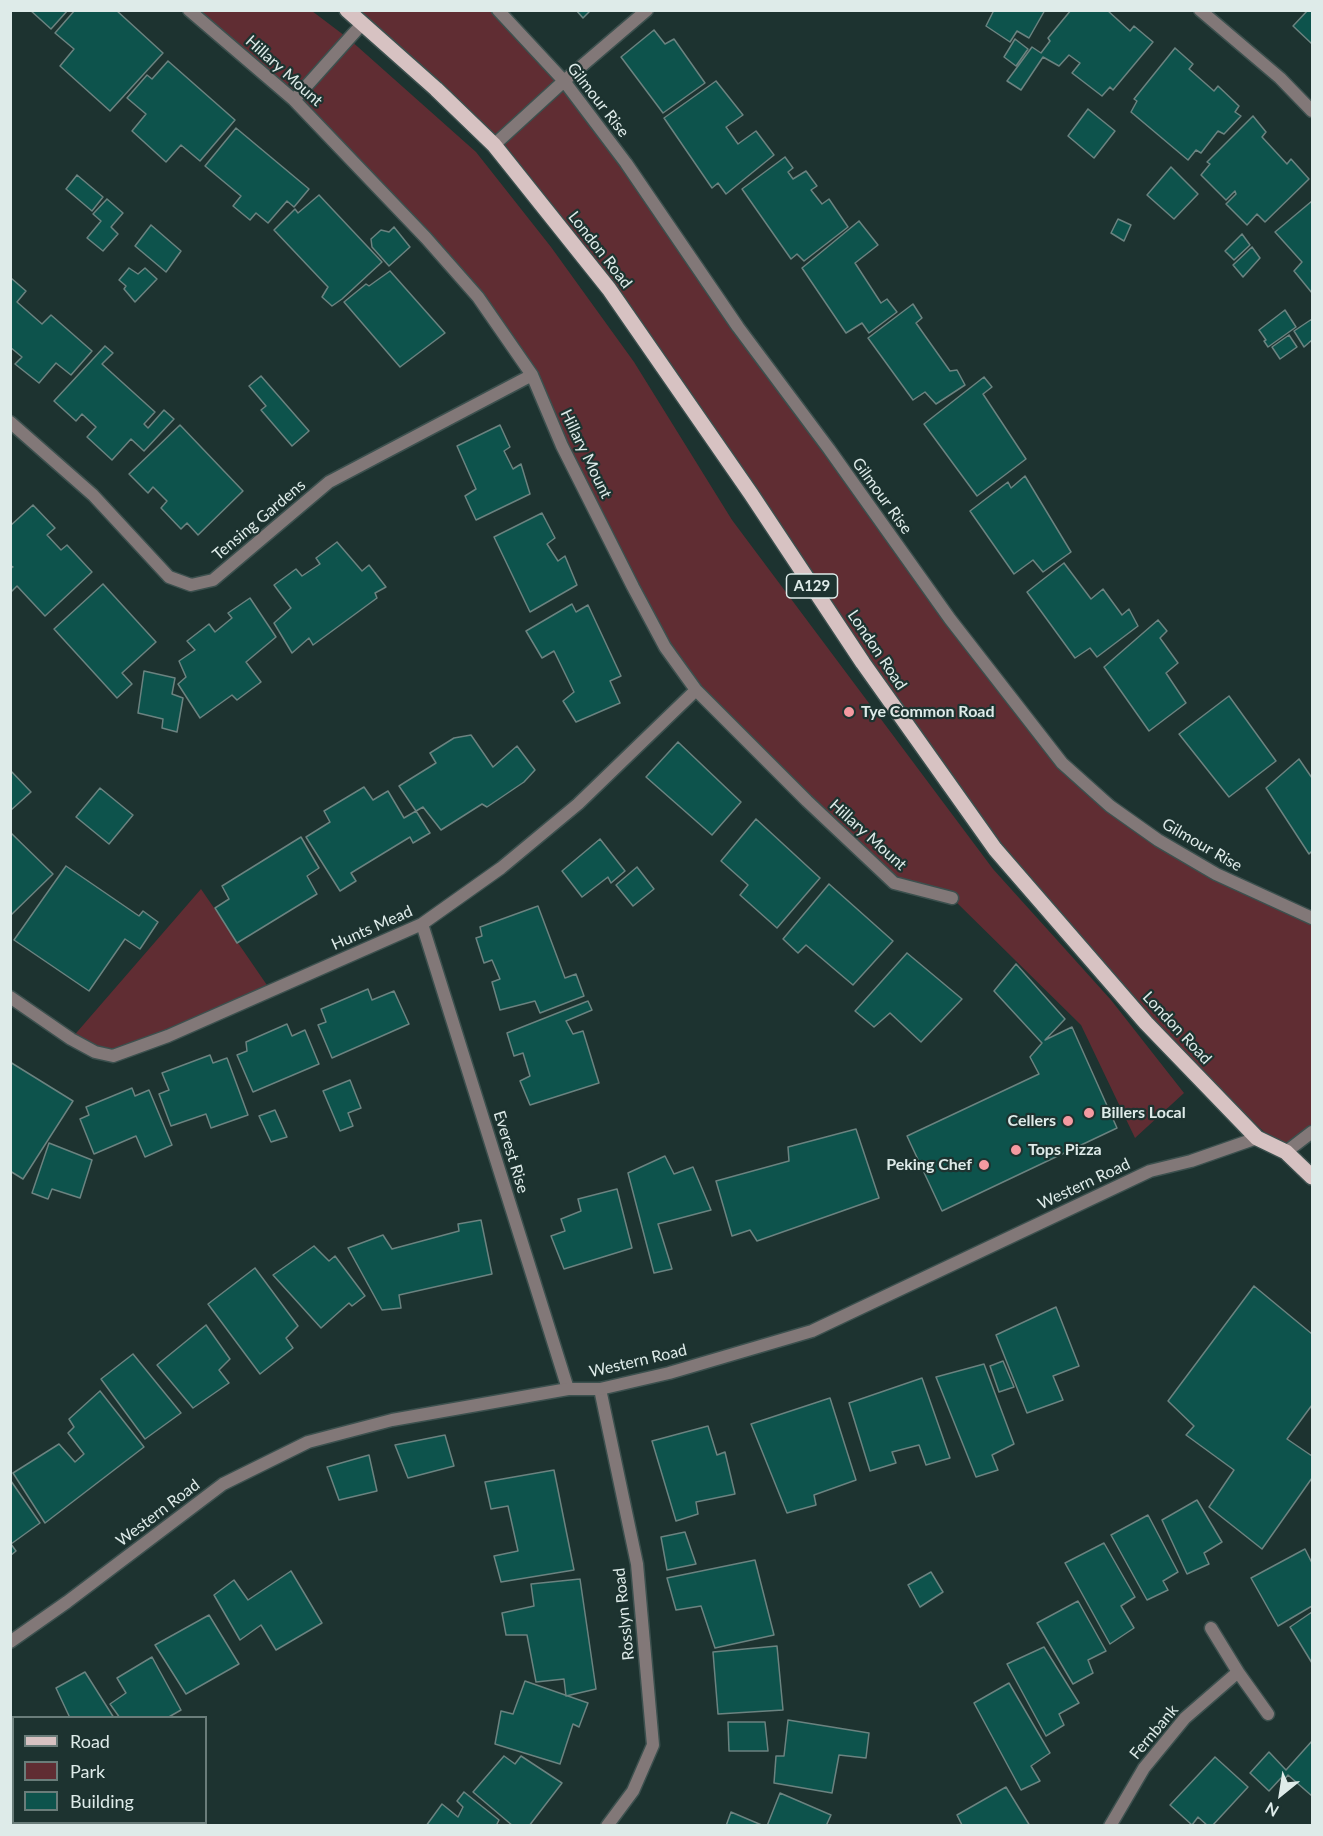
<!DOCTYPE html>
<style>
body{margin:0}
#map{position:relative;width:1323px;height:1836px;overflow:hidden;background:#1d3330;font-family:Lato,sans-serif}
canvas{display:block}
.frame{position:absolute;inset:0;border:12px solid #deebe9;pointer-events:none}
.legend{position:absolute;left:12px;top:1716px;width:195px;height:108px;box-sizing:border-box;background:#1d3330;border:2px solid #6a7d7a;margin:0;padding:8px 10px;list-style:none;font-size:18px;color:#deebe9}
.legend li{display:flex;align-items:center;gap:12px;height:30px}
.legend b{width:30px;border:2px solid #6a7d7a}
.north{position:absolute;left:1251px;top:1764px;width:60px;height:60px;-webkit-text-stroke:4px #1d3330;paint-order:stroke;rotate:210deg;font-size:16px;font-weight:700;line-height:24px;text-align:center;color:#deebe9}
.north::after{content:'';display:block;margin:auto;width:21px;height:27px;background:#deebe9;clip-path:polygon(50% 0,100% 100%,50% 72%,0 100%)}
</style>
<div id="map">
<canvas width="1323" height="1836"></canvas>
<div class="frame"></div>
<ul class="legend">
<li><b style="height:8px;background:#d7c2c2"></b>Road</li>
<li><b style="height:16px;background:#602d33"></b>Park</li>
<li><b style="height:16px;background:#0d534c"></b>Building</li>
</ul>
<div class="north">N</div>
</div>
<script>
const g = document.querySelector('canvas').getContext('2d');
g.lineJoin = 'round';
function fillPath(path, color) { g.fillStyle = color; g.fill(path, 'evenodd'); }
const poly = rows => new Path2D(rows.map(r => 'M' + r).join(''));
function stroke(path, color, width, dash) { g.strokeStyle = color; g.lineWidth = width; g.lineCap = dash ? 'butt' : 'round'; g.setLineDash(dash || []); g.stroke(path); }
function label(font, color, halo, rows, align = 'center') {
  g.font = font + ' Lato,sans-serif'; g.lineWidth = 4.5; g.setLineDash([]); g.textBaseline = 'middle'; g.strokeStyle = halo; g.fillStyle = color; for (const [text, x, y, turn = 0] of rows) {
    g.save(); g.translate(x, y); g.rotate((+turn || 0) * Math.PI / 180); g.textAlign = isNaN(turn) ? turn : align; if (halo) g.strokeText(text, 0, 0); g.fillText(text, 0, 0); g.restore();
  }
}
fillPath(poly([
 [189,11,312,11,349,39,476,152,551,247,634,362,732,520,993,869,1111,1000,1184,1093,1135,1138,1081,1025,952,898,894,883,747,743,665,647,532,375,478,297,366,174],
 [347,11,498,11,564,81,738,327,1062,763,1158,840,1312,918,1312,1132,1286,1152,1146,1023,995,849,751,494,494,145],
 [201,889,271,991,113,1056,71,1039]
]), '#602d33');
const building = poly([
 [30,10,68,10,51,29,30,10],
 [75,10,116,10,163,53,110,111,60,66,74,49,55,33,75,10],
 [576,10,591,10,583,18,576,10],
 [994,10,1045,10,1029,38,1017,31,1010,42,986,26,994,10],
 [1071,10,1107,10,1130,31,1134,26,1153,42,1113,90,1110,87,1102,96,1072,73,1080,63,1069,55,1059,66,1043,57,1021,90,1007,81,1032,47,1041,53,1050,41,1048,38,1071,10],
 [1308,10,1312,10,1312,44,1293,26,1308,10],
 [654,30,665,44,674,39,705,83,663,113,621,57,654,30],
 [1015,39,1028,49,1016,66,1004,57,1015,39],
 [1175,48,1193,64,1189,69,1214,91,1218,86,1239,106,1235,112,1241,116,1224,134,1218,131,1201,153,1196,150,1188,160,1131,112,1137,101,1134,99,1175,48],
 [168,61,235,120,200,161,181,145,166,162,132,131,146,114,127,98,147,75,152,79,168,61],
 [716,81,743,115,726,127,738,144,756,131,774,155,726,194,718,183,712,188,664,118,716,81],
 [1088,109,1115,131,1094,158,1068,136,1088,109],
 [1253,116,1266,132,1262,137,1287,164,1291,159,1309,179,1265,222,1257,214,1247,225,1226,204,1236,194,1235,191,1226,200,1201,175,1210,164,1207,162,1253,116],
 [236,128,309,189,294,207,287,201,268,223,256,213,250,220,233,206,241,196,205,166,236,128],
 [785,157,793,168,788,172,793,179,806,171,817,186,811,190,822,204,829,199,848,227,804,261,797,254,791,259,742,189,785,157],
 [1171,167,1198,194,1174,219,1147,195,1171,167],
 [77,175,103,197,92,211,66,189,77,175],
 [319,195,382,262,342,299,332,306,322,297,328,287,274,230,295,209,298,213,319,195],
 [107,199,123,213,111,227,118,234,103,251,87,238,101,221,93,214,107,199],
 [1312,201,1312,293,1294,271,1302,262,1275,232,1312,201],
 [1118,219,1131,225,1124,241,1111,233,1118,219],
 [859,221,878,245,855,263,881,303,887,299,897,312,869,333,862,323,846,333,802,268,859,221],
 [151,225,181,251,166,272,135,246,151,225],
 [394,227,410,247,389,266,372,247,371,239,381,230,389,232,394,227],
 [1242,234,1250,245,1234,260,1225,251,1242,234],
 [1252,247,1260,258,1243,277,1233,265,1252,247],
 [129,268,138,274,145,268,157,279,135,302,124,289,126,286,119,280,129,268],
 [390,271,445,333,400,367,344,302,366,284,369,286,390,271],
 [11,278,26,291,17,302,42,324,51,315,92,351,71,375,56,363,39,383,15,364,22,357,10,347,11,278],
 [913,304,922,318,916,323,950,371,957,370,965,385,936,404,925,392,913,400,868,338,913,304],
 [1285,310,1296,327,1268,347,1264,341,1266,340,1259,330,1285,310],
 [1312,319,1312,340,1304,347,1294,331,1312,319],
 [1289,335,1297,347,1280,359,1272,347,1289,335],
 [105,346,113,353,102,364,155,412,144,424,148,428,164,410,174,419,144,451,131,439,112,460,87,437,96,427,82,414,76,421,54,401,105,346],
 [261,376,309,431,292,446,261,410,266,406,249,386,261,376],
 [984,377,992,387,983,394,1026,459,977,496,924,424,984,377],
 [180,425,243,491,198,535,187,523,181,529,161,508,167,501,153,487,148,493,129,474,180,425],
 [500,425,510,447,504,451,513,469,521,464,530,494,476,520,465,496,476,489,457,446,500,425],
 [1025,476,1071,552,1043,572,1033,560,1014,574,970,511,1008,482,1011,488,1025,476],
 [33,505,55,528,47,535,61,550,67,545,92,572,45,616,17,586,10,593,10,569,13,567,10,565,10,526,33,505],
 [542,513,555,538,547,544,558,561,565,556,577,585,530,612,494,537,542,513],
 [337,542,362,571,369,565,386,587,375,593,377,598,313,645,309,638,292,653,274,623,291,608,274,585,296,569,302,576,320,564,316,558,337,542],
 [1064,563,1091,599,1103,589,1122,615,1129,609,1138,626,1097,657,1090,648,1075,658,1027,592,1064,563],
 [103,584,156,642,122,673,132,684,117,698,54,629,103,584],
 [250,598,276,637,246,662,261,682,237,700,232,695,200,718,178,684,186,677,179,661,195,650,187,641,209,624,215,632,232,618,228,613,250,598],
 [572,604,576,612,588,605,621,676,610,681,620,703,576,722,563,701,574,692,554,651,542,658,526,631,572,604],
 [1158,620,1167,631,1160,638,1178,663,1166,673,1186,703,1149,731,1104,667,1158,620],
 [144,671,175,678,172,694,183,698,177,732,162,728,163,719,138,713,144,671],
 [1229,696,1276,761,1229,797,1179,734,1229,696],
 [471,735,493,767,517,746,535,770,524,782,487,807,482,804,441,830,423,807,416,811,399,786,436,763,430,753,454,738,471,735],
 [678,742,741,802,712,835,646,777,678,742],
 [1299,759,1312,778,1312,851,1309,854,1266,788,1299,759],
 [10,770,31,792,10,811,10,770],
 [364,787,373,800,388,791,404,818,416,811,430,833,413,843,410,837,351,873,356,881,340,891,306,837,330,822,324,811,364,787],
 [100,788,133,815,109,844,76,817,100,788],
 [756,819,820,878,777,928,740,895,748,885,721,861,756,819],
 [10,832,53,874,10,916,10,832],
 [301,837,319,868,307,876,317,894,237,943,215,908,229,899,222,886,301,837],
 [600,839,625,871,611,883,608,877,582,897,562,871,600,839],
 [66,866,139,916,143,911,158,922,140,949,125,939,89,991,14,940,66,866],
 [637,867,654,889,633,906,616,885,637,867],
 [829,884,893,941,853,985,806,945,798,953,783,939,829,884],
 [538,906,565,978,576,974,584,996,540,1013,535,1001,500,1010,492,982,500,979,492,960,484,963,476,938,482,936,480,927,538,906],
 [907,953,962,999,921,1042,890,1013,874,1027,855,1011,907,953],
 [1016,964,1065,1019,1045,1040,1072,1027,1117,1128,942,1211,907,1136,1039,1074,1030,1057,1042,1043,994,991,1016,964],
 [368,989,372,1000,394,991,409,1024,332,1058,318,1025,326,1022,321,1009,368,989],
 [588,1001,592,1010,566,1021,573,1034,583,1031,599,1083,530,1105,520,1081,530,1076,523,1053,514,1056,507,1033,588,1001],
 [287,1024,292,1036,305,1030,319,1064,253,1092,237,1055,247,1051,246,1042,287,1024],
 [210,1055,213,1063,227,1058,248,1115,211,1128,206,1114,171,1126,159,1094,169,1090,162,1073,210,1055],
 [10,1062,73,1101,23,1179,10,1171,10,1062],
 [350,1080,361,1108,348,1113,353,1126,340,1131,323,1091,350,1080],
 [132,1088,135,1096,149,1090,172,1145,145,1157,136,1136,94,1154,80,1119,89,1115,86,1107,132,1088],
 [275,1110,287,1137,271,1142,259,1116,275,1110],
 [856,1129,879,1198,757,1241,750,1230,732,1236,716,1181,789,1161,788,1147,856,1129],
 [49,1143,92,1160,80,1198,52,1189,48,1199,32,1193,49,1143],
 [665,1156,674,1174,693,1167,711,1210,658,1224,672,1269,654,1273,628,1173,665,1156],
 [617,1189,632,1248,564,1269,551,1236,565,1231,561,1219,581,1211,578,1199,617,1189],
 [481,1220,492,1274,399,1295,401,1308,382,1310,348,1248,383,1235,392,1249,459,1231,458,1224,481,1220],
 [314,1246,329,1261,335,1256,365,1296,352,1306,349,1303,321,1328,273,1275,314,1246],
 [255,1268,298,1326,286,1338,293,1348,260,1374,208,1304,255,1268],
 [1254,1286,1312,1334,1312,1405,1287,1439,1312,1456,1312,1478,1262,1549,1209,1507,1234,1470,1186,1435,1194,1426,1168,1401,1254,1286],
 [1056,1307,1079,1366,1053,1376,1063,1400,1027,1413,996,1335,1056,1307],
 [206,1325,230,1359,219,1370,229,1383,193,1408,157,1365,206,1325],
 [133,1354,181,1413,145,1439,101,1379,133,1354],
 [1003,1361,1014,1387,999,1392,990,1366,1003,1361],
 [984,1364,1014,1444,992,1455,998,1470,976,1477,936,1377,984,1364],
 [922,1378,950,1458,926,1465,919,1445,892,1452,896,1463,870,1471,849,1403,922,1378],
 [100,1391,144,1447,45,1523,13,1473,59,1444,75,1462,84,1454,68,1433,74,1427,69,1419,100,1391],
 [830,1398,856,1480,814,1495,816,1505,787,1513,751,1424,830,1398],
 [708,1426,717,1455,725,1452,735,1494,696,1502,698,1514,676,1521,652,1441,708,1426],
 [445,1435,454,1466,408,1478,395,1445,445,1435],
 [369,1455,377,1491,339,1500,327,1467,369,1455],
 [554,1470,574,1570,501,1582,494,1556,518,1551,508,1506,491,1509,485,1482,554,1470],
 [11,1481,40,1523,11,1544,16,1551,10,1556,11,1481],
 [1197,1500,1222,1542,1204,1553,1209,1564,1187,1574,1162,1520,1197,1500],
 [1148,1515,1178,1572,1163,1581,1168,1590,1147,1600,1111,1535,1148,1515],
 [685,1532,696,1564,667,1570,661,1537,685,1532],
 [1104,1543,1135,1597,1121,1606,1134,1628,1110,1644,1065,1563,1104,1543],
 [1305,1549,1312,1563,1312,1606,1278,1626,1251,1578,1305,1549],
 [755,1560,774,1635,715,1648,701,1606,676,1610,667,1578,755,1560],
 [291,1571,322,1623,276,1650,261,1625,240,1640,214,1595,234,1580,248,1600,291,1571],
 [931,1572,943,1592,920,1607,908,1585,931,1572],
 [580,1579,596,1689,566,1696,564,1679,536,1682,527,1635,506,1635,502,1613,534,1606,531,1584,580,1579],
 [1078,1601,1106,1651,1088,1660,1093,1673,1073,1684,1037,1623,1078,1601],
 [1312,1612,1312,1663,1290,1627,1312,1612],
 [209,1615,239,1664,186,1694,155,1645,209,1615],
 [777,1646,783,1710,718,1714,713,1652,777,1646],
 [1044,1647,1079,1703,1059,1714,1064,1725,1046,1736,1007,1664,1044,1647],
 [152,1657,181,1710,167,1718,120,1718,110,1704,126,1693,117,1678,152,1657],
 [85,1672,114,1718,70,1718,56,1688,85,1672],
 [525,1681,588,1703,579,1727,573,1724,560,1764,495,1744,501,1711,513,1714,525,1681],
 [1009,1683,1050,1753,1031,1766,1040,1781,1021,1790,974,1703,1009,1683],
 [788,1720,869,1733,866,1758,839,1755,832,1793,774,1783,776,1756,784,1756,788,1720],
 [728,1722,765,1722,768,1751,729,1751,728,1722],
 [1312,1741,1312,1796,1288,1775,1284,1780,1281,1778,1269,1791,1250,1773,1269,1752,1286,1770,1312,1741],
 [12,1756,14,1760,14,1822,39,1822,34,1826,10,1826,12,1756],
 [504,1756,515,1764,521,1756,562,1783,529,1826,513,1826,473,1792,504,1756],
 [1215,1757,1248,1787,1212,1826,1208,1826,1198,1817,1192,1825,1170,1805,1215,1757],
 [1006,1787,1030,1826,960,1826,962,1825,957,1815,1006,1787],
 [464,1792,499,1820,496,1826,426,1826,442,1804,458,1817,463,1807,457,1801,464,1792],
 [780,1793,831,1815,826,1826,767,1826,780,1793],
 [731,1812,764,1826,726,1826,731,1812]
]);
fillPath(building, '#0d534c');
stroke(building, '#6b8380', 1.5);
const minor = poly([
 [189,10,294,100,426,238,478,297,532,375,562,446,633,587,665,647,696,690,807,801,894,883,952,898],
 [498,10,564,81,626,163,738,327,829,449,950,619,1062,763,1110,806,1158,840,1216,874,1312,918],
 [1200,10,1280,78,1312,111],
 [294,100,362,24],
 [494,145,564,81,647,10],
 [10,422,93,495,169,577,191,585,213,580,329,482,532,375],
 [422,924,568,1389],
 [10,997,71,1039,95,1052,113,1056,168,1036,422,924,501,868,578,804,696,690],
 [600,1389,637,1564,653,1745,633,1791,607,1826],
 [1211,1628,1238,1672],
 [1110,1826,1144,1768,1185,1718,1238,1672,1268,1714]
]);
const tertiary = poly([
 [1286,1152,1312,1132],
 [10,1642,67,1602,223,1484,308,1442,392,1420,568,1389,600,1389,669,1373,812,1331,1150,1171,1191,1161,1257,1138]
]);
const primary = poly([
 [347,10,436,89,494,145,609,289,751,494,863,663,995,849,1146,1023,1257,1138,1286,1152,1312,1177]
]);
stroke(minor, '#3c504e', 15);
stroke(tertiary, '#3c504e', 15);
stroke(primary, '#3c504e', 18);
stroke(minor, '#827878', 12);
stroke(tertiary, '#827878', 12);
stroke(primary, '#d7c2c2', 15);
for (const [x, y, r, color] of [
 [849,712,6,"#f49aa1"],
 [1089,1113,6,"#f49aa1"],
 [1068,1121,6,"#f49aa1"],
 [1016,1150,6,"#f49aa1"],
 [984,1165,6,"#f49aa1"]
]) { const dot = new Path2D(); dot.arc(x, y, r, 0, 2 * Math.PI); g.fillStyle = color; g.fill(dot); stroke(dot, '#1d3330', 2); }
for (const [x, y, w] of [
 [812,586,51]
]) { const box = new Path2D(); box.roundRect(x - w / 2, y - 12, w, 24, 4.5); g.fillStyle = '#1d3330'; g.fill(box); stroke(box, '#deebe9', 1.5); }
label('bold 15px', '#deebe9', null, [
 ["A129",812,586]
]);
label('16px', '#deebe9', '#1d3330', [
 ["Hillary Mount",284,71,42],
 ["Gilmour Rise",598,100,52],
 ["London Road",600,250,52],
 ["Hillary Mount",586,454,64],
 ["Gilmour Rise",882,496,54],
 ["Tensing Gardens",259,520,-40],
 ["London Road",877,650,56],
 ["Hillary Mount",868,835,42],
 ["Gilmour Rise",1202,845,30],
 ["Hunts Mead",372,928,-24],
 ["London Road",1177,1028,47],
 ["Everest Rise",511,1152,73],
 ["Western Road",1084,1184,-25],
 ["Western Road",638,1361,-13],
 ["Western Road",158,1513,-37],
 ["Rosslyn Road",624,1614,-96],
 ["Fernbank",1154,1732,-50]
]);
label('bold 16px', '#deebe9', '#1d3330', [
 ["Tye Common Road",861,712],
 ["Billers Local",1101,1113],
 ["Cellers",1056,1121,"right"],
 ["Tops Pizza",1028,1150],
 ["Peking Chef",972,1165,"right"]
], 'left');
</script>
